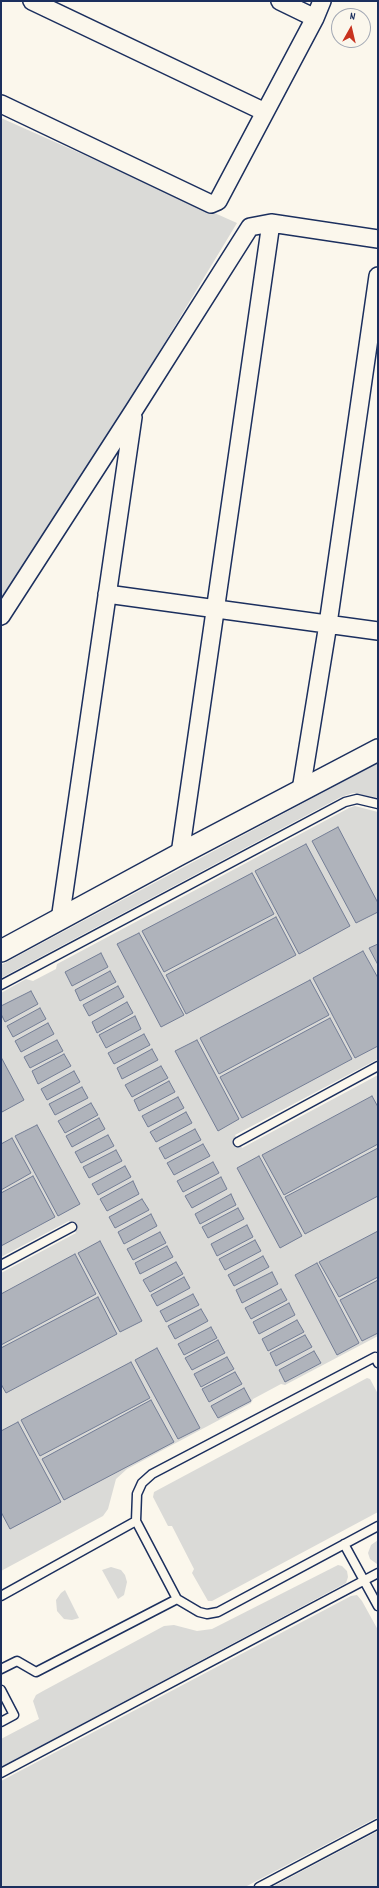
<!DOCTYPE html>
<style>
body{margin:0}
#map{position:relative;width:379px;height:1888px;overflow:hidden;background:#fbf7ec;font-family:Dekko,sans-serif}
canvas{display:block}
.frame{position:absolute;inset:0;border:2px solid #1b2f5e;pointer-events:none}
.north{position:absolute;left:331px;top:8px;width:40px;height:40px;box-sizing:border-box;background:#fbf7ec;border:1px solid #a1a7b3;border-radius:50%;rotate:8deg;font-size:11px;font-weight:700;line-height:16px;text-align:center;color:#1b2f5e}
.north::after{content:'';display:block;margin:auto;width:14px;height:18px;background:#c8321e;clip-path:polygon(50% 0,100% 100%,50% 72%,0 100%)}
</style>
<div id="map">
<canvas width="379" height="1888"></canvas>
<div class="frame"></div>
<div class="north">N</div>
</div>
<script>
const g = document.querySelector('canvas').getContext('2d');
g.lineJoin = 'round';
function fillPath(path, color) { g.fillStyle = color; g.fill(path, 'evenodd'); }
const poly = rows => new Path2D(rows.map(r => 'M' + r).join(''));
function stroke(path, color, width, dash) { g.strokeStyle = color; g.lineWidth = width; g.lineCap = dash ? 'butt' : 'round'; g.setLineDash(dash || []); g.stroke(path); }
fillPath(poly([
 [1,118,237,223,95,458,1,603],
 [378,763,378,798,353,793,341,797,1,978,1,965],
 [355,806,378,812,378,1059,235,1135,242,1148,378,1075,378,1336,285,1385,281,1384,253,1399,251,1403,127,1469,116,1479,108,1509,103,1516,1,1571,1,1273,76,1233,69,1221,1,1257,1,993,26,979,33,981,56,969,57,964,349,808],
 [367,1378,370,1379,378,1394,378,1512,212,1601,208,1601,192,1573,194,1569,172,1526,168,1526,153,1497,154,1492],
 [378,1540,378,1564,377,1564,370,1559,368,1553,371,1545],
 [338,1565,342,1566,347,1571,348,1577,346,1583,1,1767,1,1739,39,1719,33,1701,36,1695,43,1691,164,1626,174,1625,197,1631,212,1629],
 [111,1567,121,1570,125,1575,127,1582,124,1595,118,1599,102,1570],
 [65,1590,79,1618,72,1620,64,1619,57,1611,56,1600,61,1593],
 [357,1595,362,1601,378,1630,378,1817,245,1887,3,1887,1,1883,1,1781,351,1596],
 [378,1831,378,1887,272,1887]
]), '#dadad7');
const water = poly([
 [338,827,378,903,378,912,356,923,312,841,338,827],
 [306,844,350,926,299,954,255,871,306,844],
 [252,873,274,914,164,972,142,931,252,873],
 [276,917,296,955,186,1014,166,975,276,917],
 [139,933,184,1015,161,1027,117,944,139,933],
 [378,944,378,965,369,948,378,944],
 [363,951,378,978,378,1046,355,1058,313,978,363,951],
 [101,953,108,967,72,986,65,972,101,953],
 [110,971,116,982,80,1001,75,990,110,971],
 [310,980,329,1015,219,1074,200,1038,310,980],
 [118,986,124,997,89,1016,83,1005,118,986],
 [31,991,38,1004,5,1022,1,1014,1,1006,31,991],
 [127,1002,133,1013,97,1033,92,1022,127,1002],
 [40,1008,46,1019,13,1037,7,1026,40,1008],
 [135,1016,141,1029,106,1048,99,1035,135,1016],
 [330,1018,352,1059,242,1118,220,1077,330,1018],
 [48,1023,54,1034,21,1052,15,1041,48,1023],
 [144,1034,150,1045,114,1064,108,1053,144,1034],
 [57,1040,63,1051,30,1068,24,1057,57,1040],
 [197,1040,239,1119,218,1131,175,1051,197,1040],
 [152,1049,158,1060,122,1079,117,1068,152,1049],
 [64,1054,71,1066,38,1084,32,1071,64,1054],
 [1,1057,24,1100,2,1112,1,1110,1,1057],
 [161,1066,168,1078,132,1097,125,1085,161,1066],
 [74,1071,80,1082,47,1100,41,1089,74,1071],
 [169,1081,175,1092,139,1111,134,1100,169,1081],
 [82,1087,88,1098,55,1115,49,1104,82,1087],
 [372,1096,378,1107,378,1144,284,1195,262,1155,372,1096],
 [178,1097,184,1108,148,1127,142,1116,178,1097],
 [91,1103,98,1115,65,1133,58,1121,91,1103],
 [186,1112,192,1123,156,1142,150,1132,186,1112],
 [99,1118,105,1129,72,1147,66,1136,99,1118],
 [37,1125,80,1204,58,1216,15,1136,37,1125],
 [195,1129,201,1140,165,1159,159,1148,195,1129],
 [108,1135,114,1146,81,1163,75,1152,108,1135],
 [12,1138,31,1173,1,1190,1,1144,12,1138],
 [203,1144,210,1156,174,1175,167,1163,203,1144],
 [378,1148,378,1196,305,1234,285,1197,378,1148],
 [116,1150,122,1161,89,1178,83,1167,116,1150],
 [259,1156,302,1236,280,1248,237,1168,259,1156],
 [213,1162,219,1173,183,1192,177,1181,213,1162],
 [125,1166,131,1177,98,1195,92,1184,125,1166],
 [33,1176,55,1217,1,1246,1,1193,33,1176],
 [221,1177,227,1189,192,1208,185,1196,221,1177],
 [133,1181,139,1194,107,1211,100,1199,133,1181],
 [231,1194,236,1205,200,1224,195,1214,231,1194],
 [142,1199,149,1210,115,1228,109,1217,142,1199],
 [238,1208,244,1219,208,1238,202,1227,238,1208],
 [151,1214,157,1226,124,1244,118,1232,151,1214],
 [247,1225,253,1237,217,1256,211,1244,247,1225],
 [378,1231,378,1277,339,1297,319,1262,378,1231],
 [160,1232,166,1243,133,1260,127,1249,160,1232],
 [255,1240,261,1251,225,1270,219,1259,255,1240],
 [100,1241,142,1321,120,1332,78,1253,100,1241],
 [167,1246,173,1257,140,1274,135,1263,167,1246],
 [75,1254,96,1294,1,1345,1,1294,75,1254],
 [263,1256,269,1267,234,1286,228,1275,263,1256],
 [176,1262,183,1274,150,1292,143,1280,176,1262],
 [317,1263,359,1343,337,1355,295,1275,317,1263],
 [272,1272,278,1284,242,1303,236,1290,272,1272],
 [184,1277,190,1288,157,1306,151,1295,184,1277],
 [378,1280,378,1333,362,1341,340,1300,378,1280],
 [281,1289,287,1300,251,1319,245,1308,281,1289],
 [193,1294,199,1305,166,1322,160,1311,193,1294],
 [98,1297,117,1334,6,1393,1,1384,1,1348,98,1297],
 [289,1303,295,1315,259,1334,253,1322,289,1303],
 [201,1309,208,1321,175,1339,168,1326,201,1309],
 [297,1320,304,1332,268,1351,262,1339,297,1320],
 [211,1327,217,1338,184,1355,178,1344,211,1327],
 [305,1335,312,1347,276,1366,270,1353,305,1335],
 [218,1340,225,1353,192,1370,185,1358,218,1340],
 [157,1348,200,1428,178,1439,135,1360,157,1348],
 [314,1351,321,1363,285,1382,279,1370,314,1351],
 [227,1357,234,1369,201,1387,194,1374,227,1357],
 [131,1362,150,1398,40,1456,21,1420,131,1362],
 [235,1372,242,1384,209,1402,202,1389,235,1372],
 [244,1388,251,1401,218,1418,211,1406,244,1388],
 [151,1400,174,1442,64,1500,42,1459,151,1400],
 [18,1422,61,1502,10,1529,1,1512,1,1431,18,1422]
]);
fillPath(water, '#afb3bb');
stroke(water, '#747e96', 1);
const service = poly([
 [1,985,345,802,357,799,378,804],
 [238,1142,378,1066],
 [1,1265,72,1227],
 [136,1521,177,1599],
 [344,1544,378,1606],
 [1,1596,136,1521,137,1494,142,1483,152,1474,375,1357,378,1363],
 [1,1669,17,1661,36,1672,177,1599,199,1612,207,1614,218,1612,378,1526],
 [1,1690,14,1715,1,1722],
 [1,1773,378,1573],
 [259,1887,378,1824]
]);
const minor = poly([
 [32,1,265,112],
 [280,1,315,18],
 [1,104,211,204,218,201,315,18,322,1],
 [107,594,378,631],
 [1,616,134,410,250,227,271,223,378,239],
 [301,790,328,624,378,276],
 [180,854,271,223],
 [60,920,133,417]
]);
const tertiary = poly([
 [1,951,180,854,378,750]
]);
stroke(service, '#1b2f5e', 11);
stroke(minor, '#1b2f5e', 20);
stroke(tertiary, '#1b2f5e', 24);
stroke(service, '#fbf7ec', 8);
stroke(minor, '#fbf7ec', 17);
stroke(tertiary, '#fbf7ec', 21);
</script>
